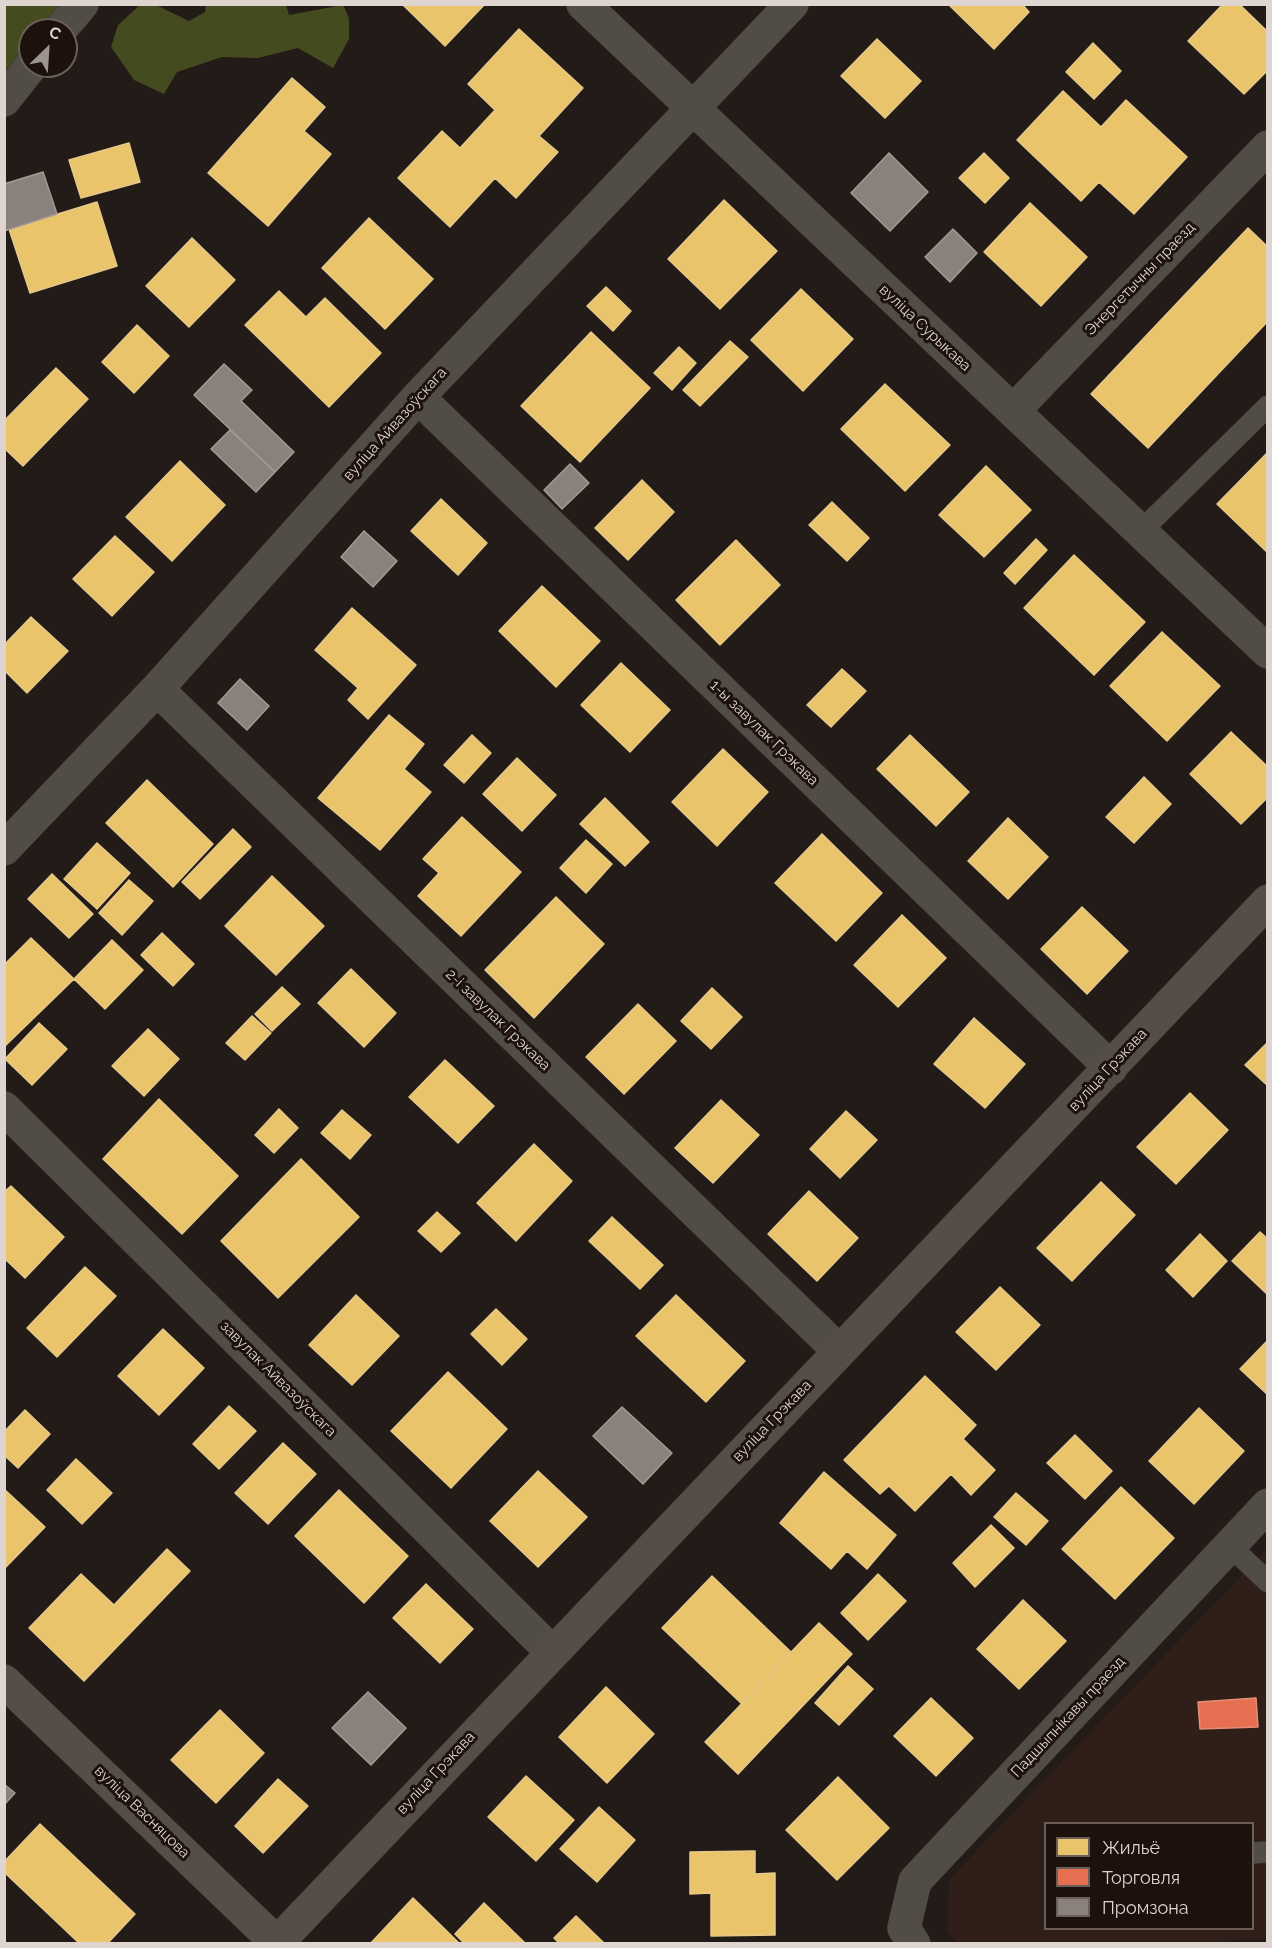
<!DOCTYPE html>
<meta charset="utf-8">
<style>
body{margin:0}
#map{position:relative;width:1272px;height:1948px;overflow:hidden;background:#231b18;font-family:Raleway,sans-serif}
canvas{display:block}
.frame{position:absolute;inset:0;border:6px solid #ded5d0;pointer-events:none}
.legend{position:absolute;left:1044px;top:1822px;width:210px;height:108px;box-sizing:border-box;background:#1d110b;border:2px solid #6a5f5a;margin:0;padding:8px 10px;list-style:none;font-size:18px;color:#ded5d0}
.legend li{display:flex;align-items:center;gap:12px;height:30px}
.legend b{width:30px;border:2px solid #6a5f5a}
.north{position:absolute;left:18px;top:18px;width:60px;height:60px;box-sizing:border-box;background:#1d110b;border:2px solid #6a5f5a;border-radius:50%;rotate:25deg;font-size:16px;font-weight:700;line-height:24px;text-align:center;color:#ded5d0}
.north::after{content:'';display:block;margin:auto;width:21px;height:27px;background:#9d9490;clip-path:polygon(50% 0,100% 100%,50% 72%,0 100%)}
</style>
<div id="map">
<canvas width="1272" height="1948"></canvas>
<div class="frame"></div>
<ul class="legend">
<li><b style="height:16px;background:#e9c46a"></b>Жильё</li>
<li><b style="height:16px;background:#e76f51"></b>Торговля</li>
<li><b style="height:16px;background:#8a817c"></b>Промзона</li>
</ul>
<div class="north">С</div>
</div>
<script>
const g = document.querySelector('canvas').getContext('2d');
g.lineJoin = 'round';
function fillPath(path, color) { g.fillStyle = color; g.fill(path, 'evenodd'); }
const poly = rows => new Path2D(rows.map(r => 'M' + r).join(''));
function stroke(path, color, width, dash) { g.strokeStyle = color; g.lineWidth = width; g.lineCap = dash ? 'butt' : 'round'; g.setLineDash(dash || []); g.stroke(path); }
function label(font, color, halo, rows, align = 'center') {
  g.font = font + ' Raleway,sans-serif'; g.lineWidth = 6; g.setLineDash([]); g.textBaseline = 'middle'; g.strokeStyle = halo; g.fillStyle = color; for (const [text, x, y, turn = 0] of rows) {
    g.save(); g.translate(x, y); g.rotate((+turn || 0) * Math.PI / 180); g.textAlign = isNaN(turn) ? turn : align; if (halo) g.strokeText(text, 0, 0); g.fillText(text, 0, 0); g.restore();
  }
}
fillPath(poly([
 [1267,1549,1267,1938,1178,1944,959,1944,947,1932,949,1879],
 [1046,1824,1252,1824,1252,1928,1046,1928]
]), '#2f1f18');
fillPath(poly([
 [141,4,156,5,189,21,205,12,206,5,286,5,289,15,343,5,349,18,349,39,333,68,298,48,258,58,222,57,177,72,164,94,134,80,111,47,118,25],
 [5,5,67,5,42,30,30,30,30,43,5,71]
]), '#444b1e');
const homes = poly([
 [402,4,485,4,445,46,402,4],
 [948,4,1022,4,1029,12,994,49,948,4],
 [1223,4,1239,4,1268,32,1268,70,1244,94,1188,41,1223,4],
 [519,29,583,88,539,136,558,152,516,198,495,178,450,227,398,178,442,131,460,148,495,110,468,84,519,29],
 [877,39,921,81,885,118,841,76,877,39],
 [1093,43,1121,71,1094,99,1066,72,1093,43],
 [292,78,325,107,304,131,331,154,268,226,208,173,292,78],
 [1063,91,1101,127,1126,100,1187,157,1134,214,1099,182,1081,201,1017,140,1063,91],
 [129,143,140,182,81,198,69,160,129,143],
 [984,153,1009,178,985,203,959,178,984,153],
 [724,200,777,251,720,309,668,259,724,200],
 [97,202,117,266,30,293,9,229,97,202],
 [1030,203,1087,257,1041,306,984,252,1030,203],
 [369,218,433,279,385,329,322,268,369,218],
 [1248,228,1268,247,1268,321,1148,448,1091,394,1248,228],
 [192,238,235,280,189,327,146,286,192,238],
 [606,287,631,311,613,331,587,306,606,287],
 [801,289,853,339,803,391,751,340,801,289],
 [279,291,306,317,325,298,381,353,329,407,245,325,279,291],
 [137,325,169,356,134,393,102,362,137,325],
 [591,332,650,388,580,462,521,406,591,332],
 [730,341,748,357,700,406,683,390,730,341],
 [679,347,696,363,672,390,654,373,679,347],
 [56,368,88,399,23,466,4,448,4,421,56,368],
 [885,384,950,445,905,491,841,429,885,384],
 [1268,452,1268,553,1217,504,1268,452],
 [180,461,225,505,172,561,126,517,180,461],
 [986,466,1031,510,984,557,939,515,986,466],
 [642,480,674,512,628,560,595,528,642,480],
 [441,499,487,543,458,575,411,531,441,499],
 [832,502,869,538,847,561,809,525,832,502],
 [115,536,154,572,112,616,73,579,115,536],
 [1036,539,1047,550,1015,584,1004,573,1036,539],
 [736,540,780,585,720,645,676,600,736,540],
 [1074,555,1145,622,1094,675,1024,608,1074,555],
 [542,586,600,641,556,687,499,631,542,586],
 [352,608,416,665,368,719,348,700,358,688,315,650,352,608],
 [31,617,68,651,27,693,4,670,4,645,31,617],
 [1162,632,1220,686,1167,741,1110,686,1162,632],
 [621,663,670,710,630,752,581,705,621,663],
 [842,669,866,691,831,727,807,705,842,669],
 [389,715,424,744,404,769,431,792,380,850,318,798,389,715],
 [1231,732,1268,767,1268,797,1241,824,1190,774,1231,732],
 [472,735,491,753,464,783,444,765,472,735],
 [910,735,969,792,936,826,877,769,910,735],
 [723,749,768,792,717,846,672,802,723,749],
 [517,758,556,795,522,831,483,794,517,758],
 [1144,777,1171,804,1134,843,1106,817,1144,777],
 [147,780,213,844,173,887,106,823,147,780],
 [605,798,649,842,625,866,580,824,605,798],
 [462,817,521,872,461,936,418,896,439,873,423,859,462,817],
 [1008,818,1048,857,1008,899,968,861,1008,818],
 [233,829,251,847,200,899,182,882,233,829],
 [822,834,882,893,836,941,775,883,822,834],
 [586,840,612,864,586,893,560,868,586,840],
 [97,843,130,873,97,909,64,879,97,843],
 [52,874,93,914,69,938,28,899,52,874],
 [272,876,324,926,276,975,225,926,272,876],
 [129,880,153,901,122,935,99,913,129,880],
 [556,897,604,944,534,1018,485,970,556,897],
 [1082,907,1128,951,1087,994,1041,949,1082,907],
 [902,915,946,958,898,1007,854,965,902,915],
 [162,933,194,964,173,986,141,955,162,933],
 [31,938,74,979,5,1046,4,965,31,938],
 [112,940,143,970,105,1009,74,979,112,940],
 [351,969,396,1013,364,1047,318,1003,351,969],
 [282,987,300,1004,272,1031,255,1014,282,987],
 [712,988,742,1017,711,1049,681,1021,712,988],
 [638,1004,676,1041,624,1094,586,1057,638,1004],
 [252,1016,271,1033,245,1060,226,1043,252,1016],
 [974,1018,1025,1064,985,1108,934,1064,974,1018],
 [39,1023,67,1049,32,1085,5,1059,39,1023],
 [148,1029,179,1059,144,1096,112,1066,148,1029],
 [1268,1042,1268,1086,1245,1065,1268,1042],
 [445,1060,494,1106,458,1143,409,1097,445,1060],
 [1190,1093,1228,1130,1176,1184,1137,1147,1190,1093],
 [159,1099,238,1176,182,1234,103,1159,159,1099],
 [721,1100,759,1135,713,1183,675,1148,721,1100],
 [279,1109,298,1128,274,1153,255,1135,279,1109],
 [342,1110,371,1135,350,1159,321,1133,342,1110],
 [846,1111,877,1140,840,1178,810,1149,846,1111],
 [534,1144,572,1181,516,1241,477,1203,534,1144],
 [301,1159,359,1217,278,1298,221,1241,301,1159],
 [1101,1182,1135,1215,1072,1281,1037,1248,1101,1182],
 [11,1186,64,1237,25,1278,4,1258,4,1192,11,1186],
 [809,1191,858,1238,817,1281,768,1234,809,1191],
 [437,1212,460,1233,441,1252,418,1231,437,1212],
 [612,1217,663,1265,640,1289,589,1241,612,1217],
 [1260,1232,1268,1239,1268,1295,1232,1261,1260,1232],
 [1200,1234,1227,1261,1193,1297,1166,1270,1200,1234],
 [85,1267,116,1296,57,1357,27,1328,85,1267],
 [1000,1287,1040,1325,996,1370,956,1332,1000,1287],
 [356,1295,399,1336,352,1385,309,1345,356,1295],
 [676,1295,745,1361,706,1402,636,1336,676,1295],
 [496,1309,527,1339,502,1365,471,1334,496,1309],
 [163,1329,204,1368,159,1415,118,1376,163,1329],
 [1268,1340,1268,1395,1240,1369,1268,1340],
 [448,1372,507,1429,451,1488,391,1431,448,1372],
 [925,1376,976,1425,963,1439,995,1470,971,1495,951,1474,915,1511,889,1486,880,1494,844,1460,925,1376],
 [229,1406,256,1431,219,1469,193,1444,229,1406],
 [1199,1408,1244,1451,1194,1504,1149,1461,1199,1408],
 [25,1410,50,1434,18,1468,4,1455,4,1432,25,1410],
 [1075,1435,1112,1471,1085,1499,1047,1463,1075,1435],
 [283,1443,316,1474,268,1524,235,1493,283,1443],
 [76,1459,112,1493,82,1524,47,1490,76,1459],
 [538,1471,587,1517,538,1567,490,1521,538,1471],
 [824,1472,896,1535,867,1569,847,1551,831,1569,780,1523,824,1472],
 [1121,1487,1174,1538,1115,1599,1062,1549,1121,1487],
 [4,1489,45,1527,4,1569,4,1489],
 [339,1490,408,1556,364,1603,295,1536,339,1490],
 [1016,1493,1048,1521,1026,1545,994,1517,1016,1493],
 [991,1525,1014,1548,975,1587,953,1563,991,1525],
 [167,1549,190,1571,84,1681,29,1628,81,1574,114,1605,167,1549],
 [878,1574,906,1601,868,1640,841,1613,878,1574],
 [712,1576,791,1652,742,1704,662,1628,712,1576],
 [426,1584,473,1629,440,1663,393,1618,426,1584],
 [1023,1600,1066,1641,1019,1689,977,1649,1023,1600],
 [819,1623,852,1654,738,1774,705,1742,819,1623],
 [848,1666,873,1689,839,1725,815,1703,848,1666],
 [606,1687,654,1734,607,1783,559,1737,606,1687],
 [931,1698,973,1738,936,1776,894,1736,931,1698],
 [220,1710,264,1753,216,1803,171,1760,220,1710],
 [526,1776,574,1820,536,1861,488,1817,526,1776],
 [838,1777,889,1828,837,1880,786,1830,838,1777],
 [278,1779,308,1806,263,1853,235,1826,278,1779],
 [599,1807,635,1840,597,1882,560,1849,599,1807],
 [40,1824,135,1914,107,1944,80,1944,4,1872,4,1862,40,1824],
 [755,1851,755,1874,775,1873,775,1935,711,1936,711,1893,690,1894,690,1852,755,1851],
 [413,1898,460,1944,370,1944,413,1898],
 [484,1903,526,1944,465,1944,455,1934,484,1903],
 [576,1916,605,1944,560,1944,554,1938,576,1916]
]);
fillPath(homes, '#e9c46a');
stroke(homes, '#e6c989', 1.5);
const shops = poly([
 [1256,1698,1258,1727,1200,1729,1198,1702,1256,1698]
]);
fillPath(shops, '#e76f51');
stroke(shops, '#e48e77', 1.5);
const industry = poly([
 [889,153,928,192,890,231,851,193,889,153],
 [43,172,57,214,4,231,4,184,43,172],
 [953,229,977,253,950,282,925,257,953,229],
 [224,364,252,390,241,401,294,452,275,472,194,395,224,364],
 [230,430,275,472,256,492,211,449,230,430],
 [570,464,589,483,562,509,544,490,570,464],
 [364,531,397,561,373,587,341,557,364,531],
 [240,679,269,706,247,730,218,703,240,679],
 [622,1407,672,1453,643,1484,593,1436,622,1407],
 [368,1692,406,1728,371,1765,332,1728,368,1692],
 [4,1784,15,1793,4,1805,4,1784]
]);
fillPath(industry, '#8a817c');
stroke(industry, '#a39a95', 1.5);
const lane = poly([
 [1140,532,1268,406],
 [1229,1545,1268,1582],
 [1252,1853,1268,1852]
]);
const street = poly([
 [583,4,1268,652],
 [60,30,82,4],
 [4,100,31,66],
 [418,397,1111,1068],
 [1013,411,1268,147],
 [157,689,839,1351],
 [4,849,157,689,418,397,792,4],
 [4,1108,551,1651],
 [914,1944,904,1928,915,1881,1268,1505]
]);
const secondary = poly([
 [4,1681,278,1944],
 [277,1943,1268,901]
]);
stroke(lane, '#3c3633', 22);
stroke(street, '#3c3633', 34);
stroke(secondary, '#3c3633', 34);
stroke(lane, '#524c47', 21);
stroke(street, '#524c47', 33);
stroke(secondary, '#554e47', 33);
label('15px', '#ded5d0', '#1d110b', [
 ["Энергетычны праезд",1140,279,-46],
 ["вуліца Сурыкава",925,328,43],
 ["вуліца Айвазоўскага",395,424,-48],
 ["1-ы завулак Грэкава",764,733,44],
 ["2-і завулак Грэкава",498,1020,44],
 ["вуліца Грэкава",1108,1070,-47],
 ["завулак Айвазоўскага",278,1379,45],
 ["вуліца Грэкава",772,1421,-46],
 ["Падшыпнікавы праезд",1068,1717,-47],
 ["вуліца Грэкава",436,1773,-47],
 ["вуліца Васняцова",142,1812,44]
]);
</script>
